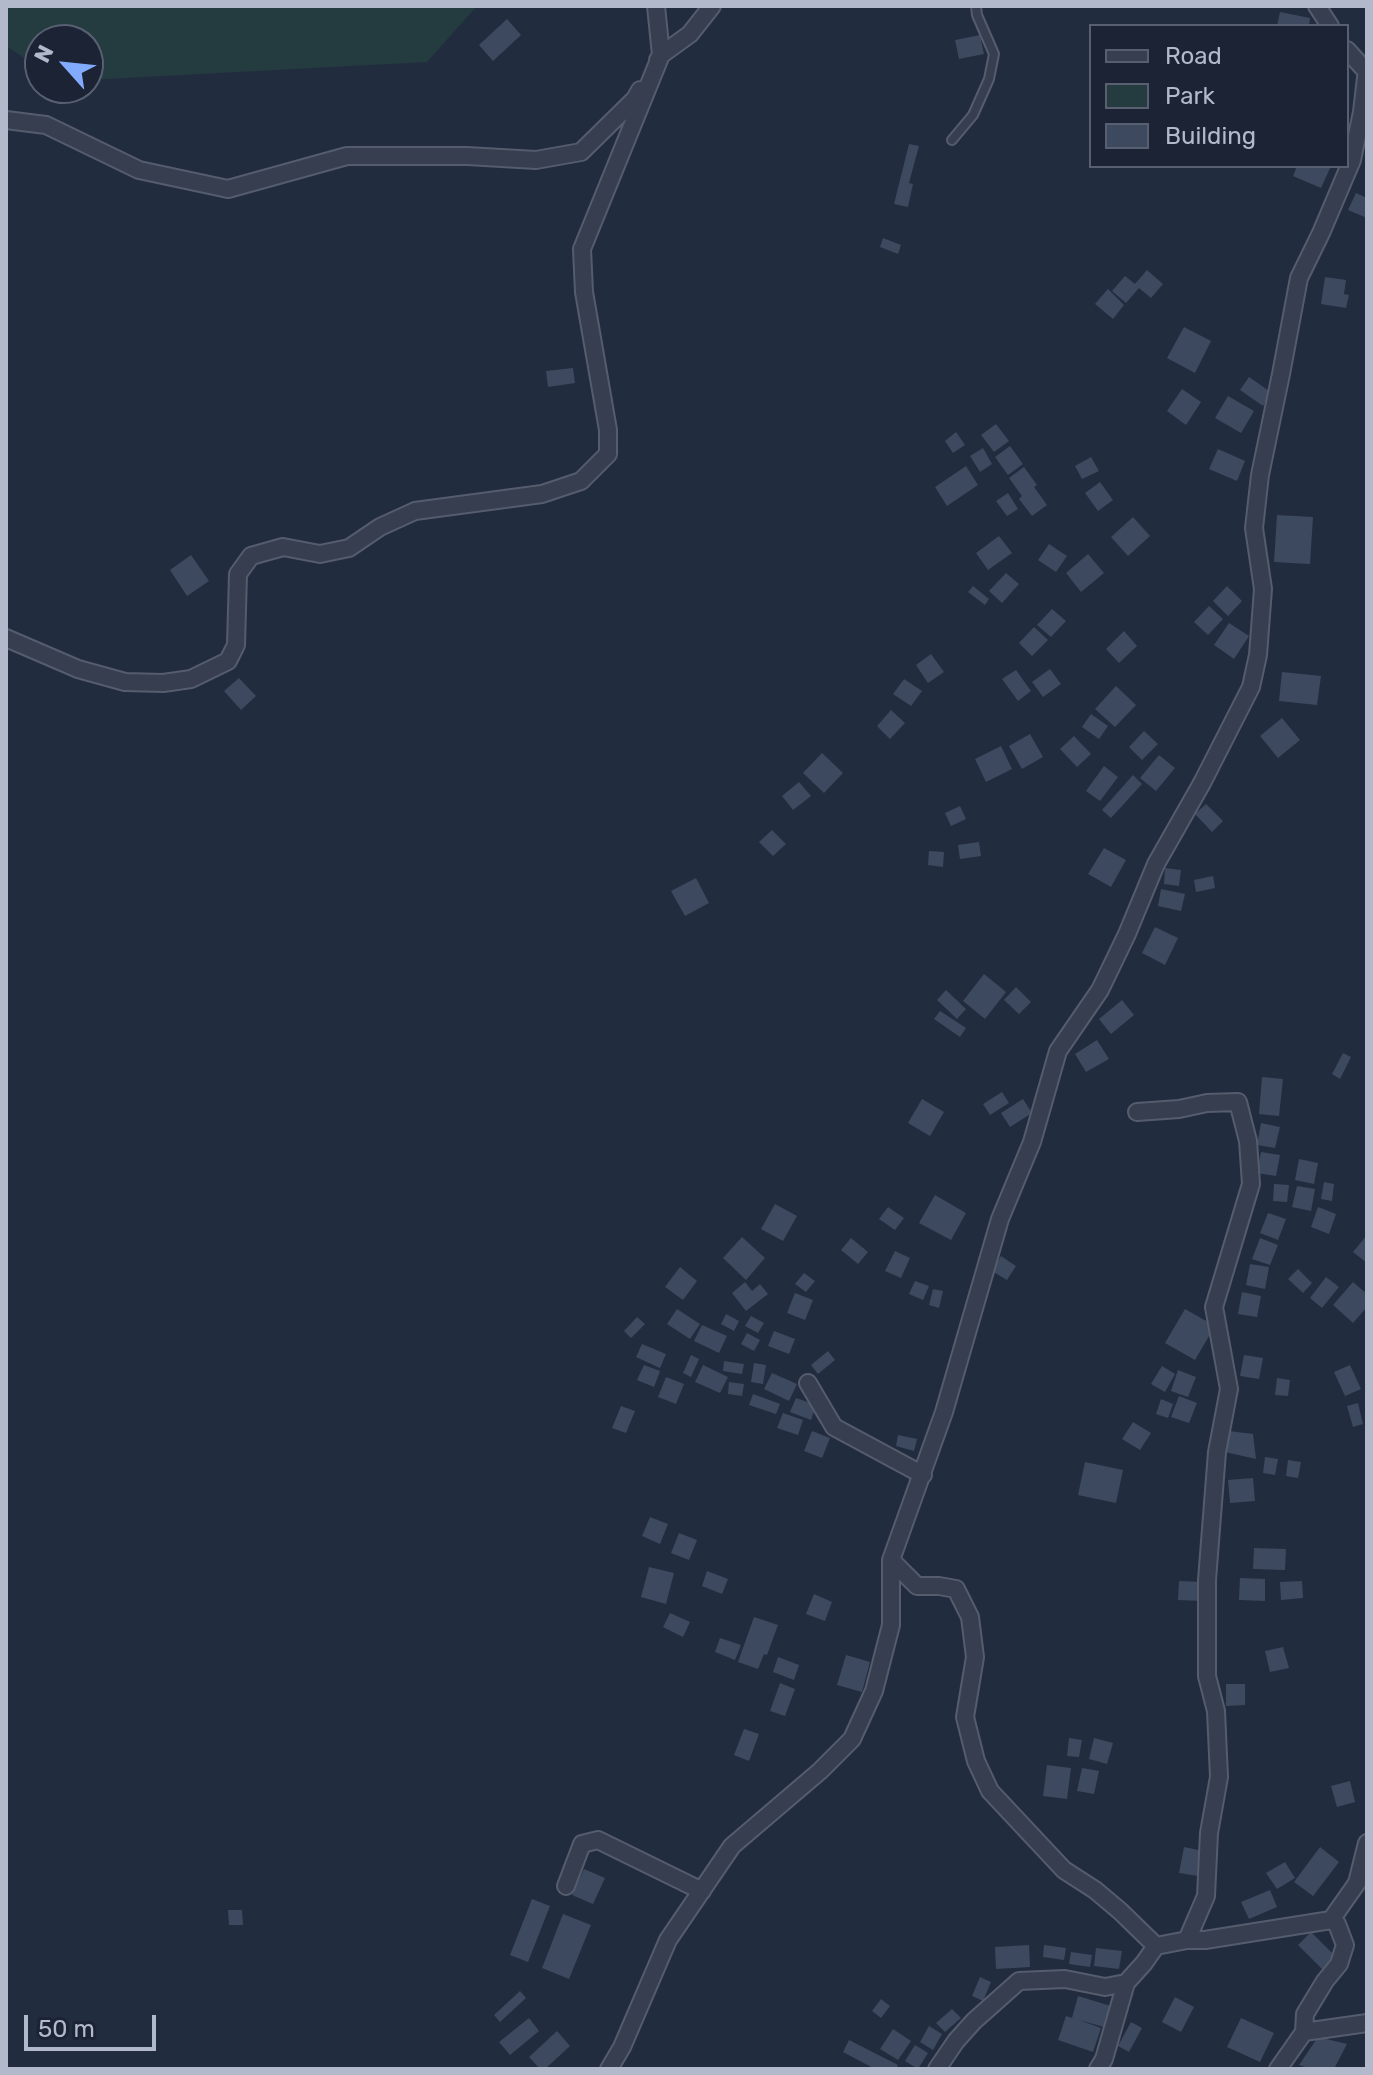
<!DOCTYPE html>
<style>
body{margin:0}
#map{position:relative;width:1373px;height:2075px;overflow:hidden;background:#222c3f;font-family:Rubik,sans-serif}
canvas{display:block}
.frame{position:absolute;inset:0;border:8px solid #b2b9ca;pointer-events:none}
.legend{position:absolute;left:1089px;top:24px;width:260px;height:144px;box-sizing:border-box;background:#1b2334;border:2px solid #575f70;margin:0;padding:10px 14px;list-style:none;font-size:24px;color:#b2b9ca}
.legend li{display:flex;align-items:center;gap:16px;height:40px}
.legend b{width:40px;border:2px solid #575f70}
.north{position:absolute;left:24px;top:24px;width:80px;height:80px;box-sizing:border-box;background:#1b2334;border:2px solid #575f70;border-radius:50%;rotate:297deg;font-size:22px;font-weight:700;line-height:32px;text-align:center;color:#b2b9ca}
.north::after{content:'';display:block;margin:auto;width:28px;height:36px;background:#82aaff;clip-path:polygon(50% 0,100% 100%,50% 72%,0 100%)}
.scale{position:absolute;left:24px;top:2015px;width:132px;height:36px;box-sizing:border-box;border:4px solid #b2b9ca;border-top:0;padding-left:10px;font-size:24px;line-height:28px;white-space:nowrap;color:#b2b9ca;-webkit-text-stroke:6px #1b2334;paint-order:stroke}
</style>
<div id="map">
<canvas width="1373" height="2075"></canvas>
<div class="frame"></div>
<ul class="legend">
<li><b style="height:10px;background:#363e4f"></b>Road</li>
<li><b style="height:22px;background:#243b40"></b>Park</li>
<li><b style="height:22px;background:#3d495f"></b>Building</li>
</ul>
<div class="north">N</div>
<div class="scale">50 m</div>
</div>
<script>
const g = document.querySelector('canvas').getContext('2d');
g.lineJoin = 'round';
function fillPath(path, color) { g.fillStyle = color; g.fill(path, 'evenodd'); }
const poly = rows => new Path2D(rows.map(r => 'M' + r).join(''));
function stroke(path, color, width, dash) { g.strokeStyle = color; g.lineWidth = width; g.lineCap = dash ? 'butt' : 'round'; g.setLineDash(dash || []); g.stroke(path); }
fillPath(poly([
 [6,6,477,6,427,62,88,80,88,40,40,40,40,68,6,46]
]), '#243b40');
fillPath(poly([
 [1280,12,1310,18,1309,26,1277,26],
 [507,19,521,35,493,61,479,45],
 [980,35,984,54,959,59,955,40],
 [909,144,919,146,909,183,913,184,908,207,894,204],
 [1297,166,1331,166,1321,188,1293,176],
 [1356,193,1367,198,1367,218,1348,210],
 [883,238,901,245,898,254,880,247],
 [1147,270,1163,284,1151,298,1139,288,1126,303,1112,291,1125,276,1135,284],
 [1325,277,1346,280,1344,294,1349,295,1346,308,1321,304],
 [1108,289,1124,305,1113,319,1095,304],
 [1184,327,1211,341,1195,373,1167,358],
 [573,368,575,383,548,387,546,371],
 [1249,377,1272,393,1263,406,1240,390],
 [1182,389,1201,402,1186,425,1167,411],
 [1228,396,1254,411,1241,433,1215,418],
 [996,424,1009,441,994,452,981,435],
 [956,432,965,445,953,453,945,441],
 [1010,446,1023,464,1008,475,995,457],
 [983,448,992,464,980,472,970,456],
 [1218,449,1245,461,1237,481,1209,469],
 [1091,457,1099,471,1082,479,1075,466],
 [966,466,978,485,947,506,935,487],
 [1024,467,1037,485,1034,487,1047,505,1032,516,1019,499,1022,496,1009,478],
 [1100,482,1113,500,1098,511,1085,493],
 [1008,493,1018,509,1007,516,996,501],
 [1277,515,1313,517,1310,564,1274,562],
 [1133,517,1150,536,1128,556,1111,537],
 [999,536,1012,553,988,570,976,553],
 [1049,544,1067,556,1056,572,1038,560],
 [1088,554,1104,573,1081,592,1066,573],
 [191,555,209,581,187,596,170,570],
 [1006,573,1019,584,1002,603,989,591],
 [973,586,989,599,985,605,968,592],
 [1227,586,1242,601,1228,616,1213,601],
 [1209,606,1223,619,1208,635,1194,622],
 [1052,609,1066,621,1051,637,1037,625],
 [1229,623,1249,636,1234,659,1214,645],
 [1034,627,1048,640,1032,656,1019,643],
 [1124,631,1137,646,1119,663,1106,649],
 [931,654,944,672,928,683,916,665],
 [1050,669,1061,684,1043,697,1032,682],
 [1016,670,1031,691,1018,701,1002,679],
 [1282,672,1321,676,1317,705,1279,701],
 [239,678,256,696,241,710,224,691],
 [904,679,922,691,911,706,893,694],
 [1116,686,1136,705,1115,727,1095,709],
 [891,710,905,723,890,739,877,726],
 [1091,714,1108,726,1099,739,1082,727],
 [1282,718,1300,740,1278,758,1260,736],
 [1144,731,1158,744,1142,760,1129,747],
 [1030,734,1043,757,1022,769,1009,746],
 [1074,736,1091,754,1077,767,1060,749],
 [1001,746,1012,769,986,782,975,759],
 [822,753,843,773,824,793,803,773],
 [1159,755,1175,768,1156,791,1140,778],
 [1104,766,1118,777,1100,801,1086,791],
 [1133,775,1142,784,1111,818,1102,810],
 [799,782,811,796,793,810,782,796],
 [1206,804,1223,821,1212,832,1195,814],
 [960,806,966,819,951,826,945,813],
 [772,830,786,844,773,856,759,842],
 [979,842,981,856,960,859,958,845],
 [1104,848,1126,860,1111,887,1088,874],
 [929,851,944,852,943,867,928,865],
 [1165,868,1181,870,1179,886,1164,884],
 [1213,876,1215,888,1196,892,1194,880],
 [696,878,709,903,685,916,671,891],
 [1161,889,1185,894,1181,911,1158,906],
 [1155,927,1178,938,1165,965,1142,953],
 [984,974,1006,992,985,1019,963,1001],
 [1016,987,1031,1002,1019,1014,1004,1000],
 [946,990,966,1009,957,1019,937,1000],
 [1122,1000,1134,1015,1111,1034,1099,1019],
 [940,1011,966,1028,960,1037,934,1019],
 [1097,1040,1109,1059,1086,1072,1075,1054],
 [1343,1053,1351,1057,1340,1079,1332,1074],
 [1262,1077,1283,1079,1279,1116,1259,1114],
 [1002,1092,1009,1103,990,1115,983,1104],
 [922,1099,944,1112,930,1136,908,1123],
 [1023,1099,1032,1113,1010,1127,1001,1113],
 [1261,1123,1280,1127,1275,1148,1257,1145],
 [1261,1152,1280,1155,1276,1176,1257,1173],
 [1299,1159,1318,1163,1314,1184,1295,1180],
 [1324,1182,1334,1184,1332,1201,1321,1199],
 [1274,1184,1289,1185,1287,1202,1273,1201],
 [1297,1186,1315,1189,1311,1211,1292,1207],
 [935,1195,966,1213,951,1240,919,1223],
 [775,1204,797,1216,783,1241,761,1229],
 [888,1207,904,1218,895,1230,879,1219],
 [1318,1207,1336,1214,1329,1234,1311,1227],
 [1268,1213,1286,1219,1278,1240,1260,1233],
 [1367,1235,1367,1263,1353,1252],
 [742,1237,765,1258,746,1280,723,1258],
 [851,1238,868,1252,858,1264,841,1250],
 [1260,1238,1278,1245,1270,1265,1252,1259],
 [895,1251,910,1258,901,1278,885,1271],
 [1001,1256,1016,1266,1007,1280,992,1271],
 [1250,1264,1269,1267,1265,1289,1246,1285],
 [680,1267,697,1281,683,1300,665,1287],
 [1298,1269,1312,1283,1303,1293,1288,1279],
 [804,1273,815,1281,806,1292,795,1284],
 [1326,1277,1339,1287,1322,1308,1310,1298],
 [915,1281,929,1286,923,1300,909,1294],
 [745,1282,752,1291,760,1284,768,1294,746,1311,732,1293],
 [1353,1282,1367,1294,1367,1307,1353,1323,1333,1305],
 [933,1289,943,1291,939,1308,929,1305],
 [1242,1292,1261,1296,1257,1317,1238,1314],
 [795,1293,813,1300,805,1320,787,1313],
 [677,1309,700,1324,690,1339,667,1324],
 [1185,1309,1215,1326,1195,1360,1165,1343],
 [726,1314,739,1321,734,1331,721,1324],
 [751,1316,764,1323,758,1333,745,1326],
 [637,1317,645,1324,631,1338,624,1331],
 [702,1325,727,1336,719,1353,694,1341],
 [774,1331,795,1339,789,1354,768,1346],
 [747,1333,760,1340,754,1351,741,1344],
 [642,1344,666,1354,660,1368,636,1357],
 [828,1351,835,1360,818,1374,811,1365],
 [691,1355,699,1359,691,1377,683,1373],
 [1244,1355,1263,1358,1259,1379,1240,1376],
 [724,1361,744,1364,742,1374,723,1371],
 [754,1363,766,1365,763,1384,751,1382],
 [644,1365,660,1371,654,1387,637,1380],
 [703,1365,728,1377,720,1393,695,1382],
 [1350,1365,1361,1389,1345,1396,1334,1372],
 [1162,1366,1175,1374,1165,1392,1151,1384],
 [1178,1370,1196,1377,1188,1397,1171,1391],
 [772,1373,797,1384,789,1401,764,1389],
 [666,1377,684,1384,676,1404,658,1397],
 [1277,1378,1290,1380,1288,1396,1275,1395],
 [729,1382,744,1384,742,1396,728,1394],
 [753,1394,780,1404,776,1414,749,1405],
 [1179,1396,1197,1403,1189,1423,1171,1417],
 [796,1398,816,1405,811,1420,790,1412],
 [1161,1399,1173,1404,1168,1418,1156,1414],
 [1358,1403,1363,1424,1353,1427,1347,1406],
 [621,1406,635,1411,626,1433,612,1428],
 [783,1413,803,1420,798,1435,777,1428],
 [1133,1422,1151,1433,1140,1450,1122,1439],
 [812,1431,830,1438,822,1458,804,1451],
 [1229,1431,1253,1434,1256,1459,1225,1452],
 [898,1435,917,1439,914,1451,896,1446],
 [1265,1457,1278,1459,1275,1475,1263,1473],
 [1288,1460,1301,1462,1298,1478,1286,1476],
 [1085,1462,1123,1470,1116,1503,1078,1495],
 [1253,1478,1255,1501,1230,1503,1228,1480],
 [650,1517,668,1524,660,1544,642,1536],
 [679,1533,697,1540,689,1560,671,1553],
 [1254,1548,1286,1549,1285,1570,1253,1569],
 [649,1567,674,1573,666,1604,641,1597],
 [707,1571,728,1579,722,1594,702,1586],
 [1240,1578,1265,1579,1265,1601,1239,1600],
 [1179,1581,1203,1582,1202,1601,1178,1600],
 [1302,1581,1303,1598,1281,1600,1280,1582],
 [814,1594,832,1602,825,1621,806,1614],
 [670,1613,690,1622,683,1637,663,1627],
 [754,1617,778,1625,767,1655,764,1654,758,1669,738,1662],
 [720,1638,741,1645,735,1660,715,1652],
 [1283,1647,1289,1668,1270,1672,1265,1651],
 [846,1655,870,1662,862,1692,837,1685],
 [778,1657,799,1665,794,1680,773,1672],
 [780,1683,795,1689,785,1716,770,1711],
 [1226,1684,1245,1684,1245,1705,1226,1706],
 [744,1729,759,1734,749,1761,734,1755],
 [1069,1738,1082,1740,1079,1757,1067,1756],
 [1094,1738,1113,1743,1107,1764,1089,1759],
 [1047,1765,1071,1768,1067,1799,1043,1796],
 [1082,1768,1099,1771,1094,1794,1077,1791],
 [1350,1781,1355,1802,1337,1807,1331,1786],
 [1184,1847,1203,1851,1198,1876,1179,1873],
 [1320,1847,1339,1862,1313,1896,1294,1882],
 [1285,1862,1295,1878,1277,1889,1266,1873],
 [584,1869,605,1878,593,1904,572,1895],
 [1270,1890,1277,1907,1249,1919,1241,1902],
 [532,1899,550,1906,528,1962,510,1955],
 [228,1910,242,1910,243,1925,229,1925],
 [563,1914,591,1925,569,1979,542,1968],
 [1311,1932,1335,1956,1322,1969,1298,1945],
 [1029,1945,1030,1967,996,1969,995,1947],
 [1044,1945,1066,1948,1064,1960,1043,1957],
 [1096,1948,1122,1951,1119,1969,1094,1966],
 [1071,1952,1092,1955,1090,1967,1069,1964],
 [980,1977,991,1982,983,2001,972,1996],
 [520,1991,526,1998,500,2022,494,2015],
 [1078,1996,1111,2006,1104,2027,1079,2020,1101,2028,1093,2052,1058,2040,1066,2016,1072,2018],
 [1175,1997,1194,2007,1181,2032,1162,2022],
 [881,1999,890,2006,881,2018,872,2011],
 [952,2009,961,2018,945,2032,936,2023],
 [529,2018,539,2031,510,2055,499,2042],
 [1241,2018,1274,2033,1260,2062,1227,2047],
 [1131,2022,1142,2028,1129,2052,1118,2046],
 [929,2026,942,2034,933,2050,920,2042],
 [893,2029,911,2041,898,2060,880,2049],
 [557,2031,570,2046,545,2069,540,2069,529,2057],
 [1318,2037,1347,2044,1334,2069,1312,2069,1299,2065],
 [849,2040,898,2065,896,2069,875,2069,843,2052],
 [915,2045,928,2053,918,2069,905,2061]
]), '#3d495f');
const service = poly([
 [952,140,973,115,989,79,994,54,977,15,976,6]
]);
const minor = poly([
 [1317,6,1330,26],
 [1347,50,1366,71],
 [658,60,661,55,690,34,712,6],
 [6,120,46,125,139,170,228,189,347,156,467,156,536,160,581,152,635,99,640,90],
 [6,638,78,669,125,682,163,683,191,679,228,661,236,645,238,574,251,556,283,547,320,554,349,548,380,527,415,511,542,494,581,481,608,454,608,430,584,292,582,249,661,55,656,6],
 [1137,1112,1179,1109,1207,1103,1238,1102,1248,1141,1251,1184,1214,1307,1229,1389,1217,1452,1207,1580,1207,1676,1216,1711,1219,1777,1209,1833,1206,1896,1187,1940],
 [808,1383,834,1427,923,1475],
 [891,1560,917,1586,939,1586,956,1589,970,1617,975,1657,965,1717,976,1761,990,1791,1064,1870,1095,1890,1120,1911,1156,1946],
 [566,1886,582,1844,598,1840,702,1891],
 [1304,2032,1305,2014,1325,1981,1339,1964,1345,1945,1337,1924,1331,1920],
 [609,2069,622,2047,668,1940,732,1846,820,1771,852,1739,874,1691,891,1625,891,1560,944,1412,1000,1219,1032,1142,1058,1051,1100,990,1127,934,1156,864,1202,783,1251,687,1258,655,1263,589,1254,528,1260,475,1281,374,1299,278,1321,233,1352,160,1362,112,1367,69],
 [937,2069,956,2041,974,2021,1019,1981,1065,1979,1105,1987,1126,1983],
 [1098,2069,1104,2059,1126,1983,1144,1963,1156,1946,1187,1940,1205,1940,1331,1920,1357,1883,1367,1843],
 [1278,2069,1304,2032,1367,2023]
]);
stroke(service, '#545c6d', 12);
stroke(minor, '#545c6d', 20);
stroke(service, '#363e4f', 8);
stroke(minor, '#363e4f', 16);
</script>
